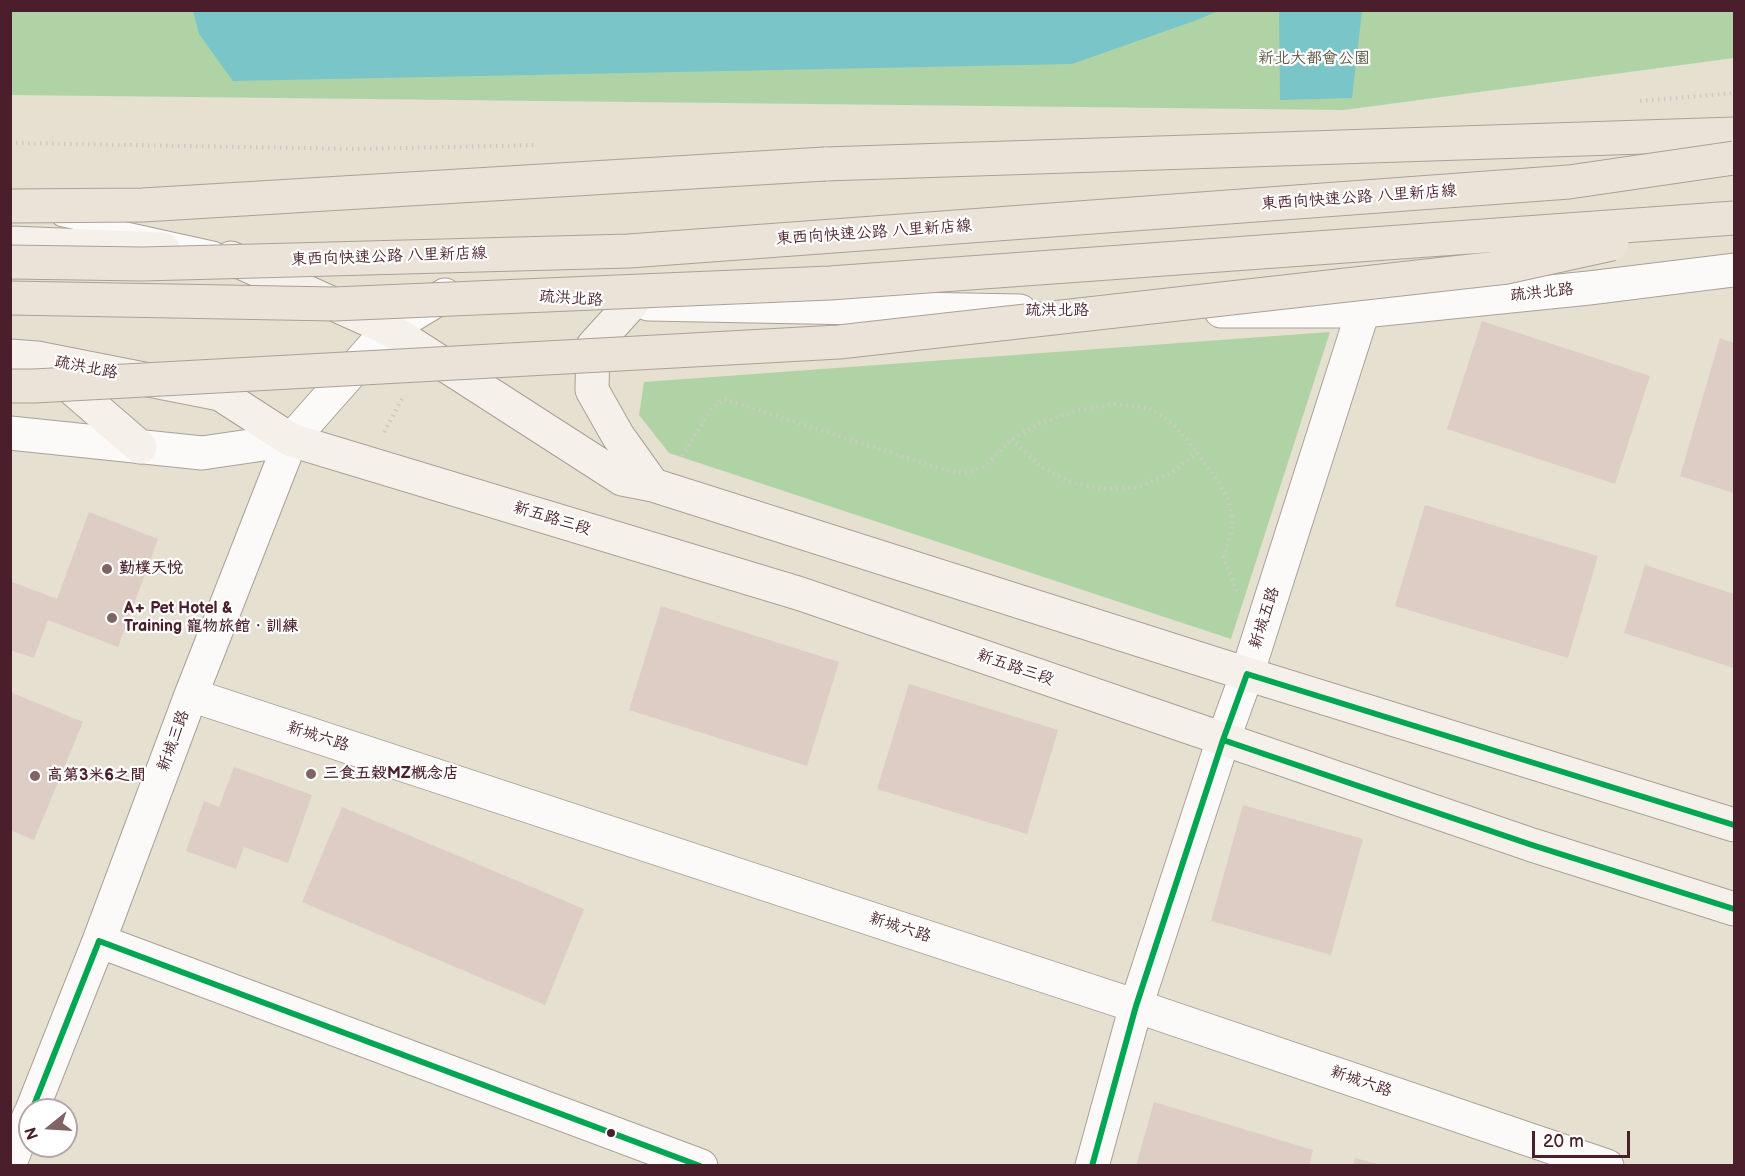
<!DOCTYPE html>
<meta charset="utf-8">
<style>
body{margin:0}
#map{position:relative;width:1745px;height:1176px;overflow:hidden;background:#e5e0cf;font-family:"Balsamiq Sans",sans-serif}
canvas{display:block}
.frame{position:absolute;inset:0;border:12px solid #4a1f2b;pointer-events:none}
.north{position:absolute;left:18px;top:1098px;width:60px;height:60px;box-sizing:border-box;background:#fff;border:2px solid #b7a5aa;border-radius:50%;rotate:252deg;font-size:16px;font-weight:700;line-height:24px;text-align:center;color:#4a1f2b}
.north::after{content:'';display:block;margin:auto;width:21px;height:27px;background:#806364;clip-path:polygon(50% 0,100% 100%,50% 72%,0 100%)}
.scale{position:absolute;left:1532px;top:1131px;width:98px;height:27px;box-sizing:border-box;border:3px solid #4a1f2b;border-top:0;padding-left:8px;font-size:18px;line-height:21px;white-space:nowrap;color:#4a1f2b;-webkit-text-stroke:4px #fff;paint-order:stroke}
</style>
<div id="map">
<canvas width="1745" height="1176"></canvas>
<div class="frame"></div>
<div class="north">N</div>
<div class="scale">20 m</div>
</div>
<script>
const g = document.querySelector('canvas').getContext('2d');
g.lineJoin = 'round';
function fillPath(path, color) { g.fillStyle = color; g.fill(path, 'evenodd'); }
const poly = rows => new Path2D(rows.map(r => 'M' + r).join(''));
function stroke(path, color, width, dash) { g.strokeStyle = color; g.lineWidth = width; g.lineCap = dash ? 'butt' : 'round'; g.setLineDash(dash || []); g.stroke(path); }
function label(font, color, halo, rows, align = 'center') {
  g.font = font + ' "Balsamiq Sans","LXGW WenKai TC",sans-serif'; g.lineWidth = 4.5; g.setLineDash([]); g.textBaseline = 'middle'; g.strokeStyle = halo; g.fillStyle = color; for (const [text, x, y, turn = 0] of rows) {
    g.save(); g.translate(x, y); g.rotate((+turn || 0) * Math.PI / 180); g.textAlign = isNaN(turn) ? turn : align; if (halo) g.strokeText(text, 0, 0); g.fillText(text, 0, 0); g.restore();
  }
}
fillPath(poly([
 [11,11,1734,11,1734,58,1344,110,11,95],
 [1330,332,1231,639,669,453,639,415,644,382]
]), '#b0d3a5');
fillPath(poly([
 [193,11,193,10,1218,11,1197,20,1072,64,233,81,199,34],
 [1279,11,1362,11,1352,98,1280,100]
]), '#79c5c7');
fillPath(poly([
 [1482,321,1650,376,1615,484,1447,429],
 [1720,338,1734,343,1734,493,1680,476],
 [1425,505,1598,556,1568,658,1395,606],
 [89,512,158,539,118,647,48,620,34,658,10,650,10,581,57,599],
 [1645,565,1734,594,1734,668,1624,633],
 [661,606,839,662,807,766,629,710],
 [909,684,1058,730,1027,834,877,789],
 [10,692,83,722,34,840,10,830],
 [234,767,312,795,288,863,244,847,236,869,186,851,204,801,219,807],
 [1243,805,1363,839,1331,955,1211,921],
 [342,807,584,909,545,1005,302,902],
 [1154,1102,1313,1150,1309,1166,1136,1166],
 [1355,1158,1381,1165,1381,1166,1353,1166]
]), '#decdc5');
const lane = poly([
 [61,217,215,251]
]);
const street = poly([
 [648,304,1020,311],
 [1221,311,1363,311,1589,288,1734,270],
 [10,433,202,453,291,440,389,329,445,295],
 [191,695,1136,1006,1607,1166],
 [99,941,701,1166],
 [32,1110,99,941,191,695,291,440],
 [10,1163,30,1114],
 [1092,1166,1136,1006,1223,740,1247,674,1363,311]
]);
const secondary = poly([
 [10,243,163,249],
 [231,258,389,329,622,479,653,485,1247,674,1734,825],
 [632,303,593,346,592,390,618,436,653,485],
 [10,356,37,358,220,394,291,440,801,594,1532,845,1734,909],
 [52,371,140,447]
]);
const highway = poly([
 [825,164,1734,134]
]);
stroke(lane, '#a9a199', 20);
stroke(street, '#a9a199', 35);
stroke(secondary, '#a9a199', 35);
stroke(highway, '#a9a199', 35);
stroke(poly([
 [1640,101,1734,93],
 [10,143,357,149,538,145],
 [384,432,402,399],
 [1012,439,1040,466,1067,481,1102,489,1138,487,1171,473,1197,452],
 [682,456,711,410,724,399,945,470,966,473,983,467,1012,439,1039,424,1078,410,1116,404,1149,408,1172,423,1197,452,1217,480,1229,501,1233,525,1224,557,1235,588,1239,594]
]), '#cdc9c6', 4, [1.5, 4.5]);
stroke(lane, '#fbfaf8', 18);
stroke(street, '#fbfaf8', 33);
stroke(secondary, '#f5f1ea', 33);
stroke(highway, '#ebe3d8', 33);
const highwayBridge = poly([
 [10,206,143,205,825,164],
 [10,262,143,264,629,251,1569,182,1734,158],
 [10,298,334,304,830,283,1734,218],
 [10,386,34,386,839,342,1507,267,1612,244]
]);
stroke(highwayBridge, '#a9a199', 35, []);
stroke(highwayBridge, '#ebe3d8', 33);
stroke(poly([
 [1223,740,1532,845,1734,909],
 [99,941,700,1166],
 [32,1110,99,941],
 [1092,1166,1136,1006,1223,740,1247,674,1734,825]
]), '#00a651', 6);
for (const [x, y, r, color] of [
 [107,569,6,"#806364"],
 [112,618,6,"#806364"],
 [311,774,6,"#806364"],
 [35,776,6,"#806364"],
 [611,1133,5,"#4a1f2b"]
]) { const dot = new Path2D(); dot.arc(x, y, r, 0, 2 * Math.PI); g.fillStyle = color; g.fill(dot); stroke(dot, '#fff', 2); }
label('16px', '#5e5a49', '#fff', [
 ["新北大都會公園",1314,59]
]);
label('16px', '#4a1f2b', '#fff', [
 ["東西向快速公路 八里新店線",1359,198,-4],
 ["東西向快速公路 八里新店線",874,233,-4],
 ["東西向快速公路 八里新店線",389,257,-2],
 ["疏洪北路",1542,293,-6],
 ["疏洪北路",571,299,4],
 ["疏洪北路",1057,311],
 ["疏洪北路",86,368,11],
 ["新五路三段",552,519,17],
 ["新城五路",1265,618,-72],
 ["新五路三段",1015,668,19],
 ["新城六路",318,737,18],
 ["新城三路",174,741,-70],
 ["新城六路",900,928,18],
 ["新城六路",1361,1082,19]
]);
label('bold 16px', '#4a1f2b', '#fff', [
 ["勤樸天悅",119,569],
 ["A+ Pet Hotel &",124,609],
 ["Training 寵物旅館．訓練",124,627],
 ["三食五穀MZ概念店",323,774],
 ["高第3米6之間",47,776]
], 'left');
</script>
